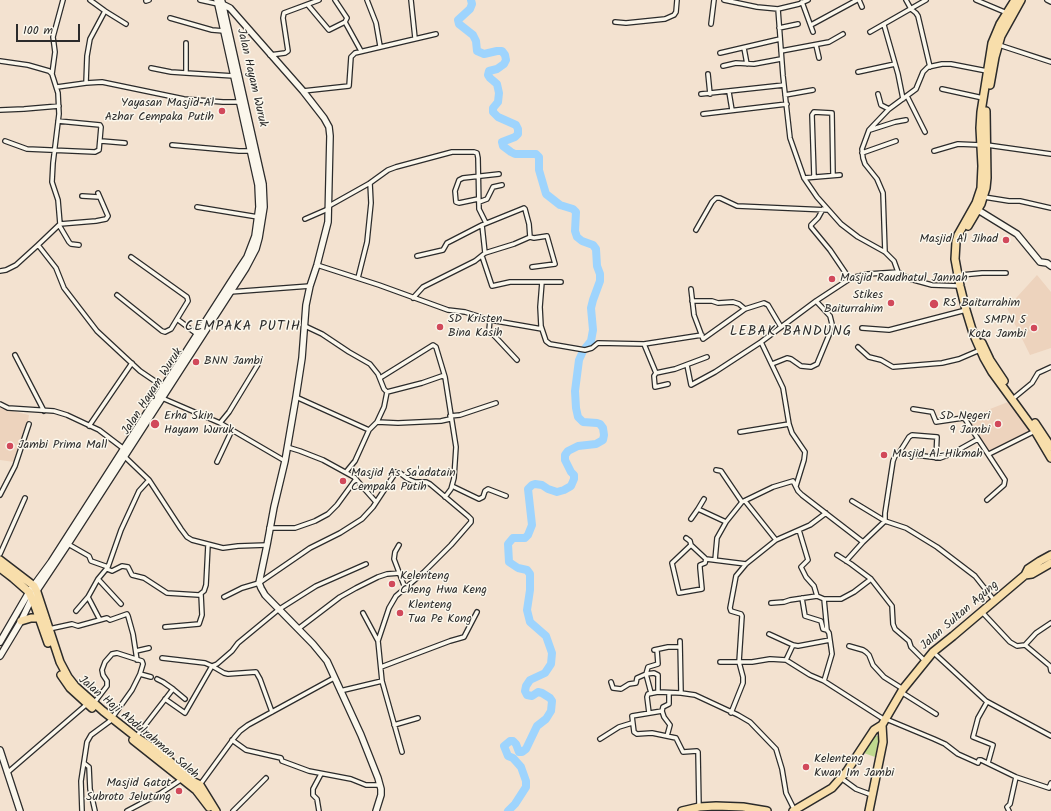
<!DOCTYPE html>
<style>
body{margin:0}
#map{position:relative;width:1051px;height:811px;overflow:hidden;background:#f3e2d0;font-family:Kalam,sans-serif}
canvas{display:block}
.scale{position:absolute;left:16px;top:24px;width:64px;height:18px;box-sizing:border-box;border:2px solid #2b2b2b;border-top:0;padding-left:5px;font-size:12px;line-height:14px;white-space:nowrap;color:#2b2b2b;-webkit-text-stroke:3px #fbf7ec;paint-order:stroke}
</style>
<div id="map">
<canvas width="1051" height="811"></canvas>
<div class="scale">100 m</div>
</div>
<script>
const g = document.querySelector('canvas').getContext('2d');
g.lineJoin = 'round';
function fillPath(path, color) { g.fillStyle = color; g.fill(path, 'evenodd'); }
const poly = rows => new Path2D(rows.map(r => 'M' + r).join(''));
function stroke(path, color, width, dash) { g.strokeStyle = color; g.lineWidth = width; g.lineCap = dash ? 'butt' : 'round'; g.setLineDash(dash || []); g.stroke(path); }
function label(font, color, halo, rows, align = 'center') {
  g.font = font + ' Kalam,sans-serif'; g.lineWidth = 3; g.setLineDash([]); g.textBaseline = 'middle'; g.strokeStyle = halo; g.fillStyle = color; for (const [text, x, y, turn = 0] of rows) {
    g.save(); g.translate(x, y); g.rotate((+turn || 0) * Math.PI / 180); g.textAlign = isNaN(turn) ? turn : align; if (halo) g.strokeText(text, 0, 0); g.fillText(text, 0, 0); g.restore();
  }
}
fillPath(poly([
 [1037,275,1051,292,1051,348,1030,355,1007,308],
 [1008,402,1031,431,990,452,967,418],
 [0,408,29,415,26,432,14,462,0,460]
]), '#edd3bd');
fillPath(poly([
 [875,736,878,736,879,738,875,757,864,753]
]), '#bfd98f');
stroke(poly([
 [471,0,472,4,470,9,458,20,459,24,473,35,476,41,477,51,484,54,497,51,502,51,505,55,506,60,504,64,497,69,489,71,488,75,490,78,497,84,499,93,498,102,493,108,493,112,498,117,516,125,518,129,518,134,515,137,502,142,503,146,511,152,515,154,536,154,539,157,539,170,546,194,560,205,573,209,576,212,575,231,577,237,582,241,593,245,596,249,597,266,600,274,600,281,593,300,591,308,593,330,591,341,583,351,579,360,575,391,576,408,578,417,583,422,597,423,600,424,603,428,604,435,603,440,596,444,578,446,568,451,565,455,565,460,571,472,574,475,574,479,571,486,564,490,557,492,548,489,542,485,535,484,532,485,528,489,532,525,528,535,525,538,513,538,508,544,509,562,518,568,527,570,530,574,530,590,527,610,530,622,546,636,552,653,551,664,545,673,530,680,526,686,525,691,527,695,532,696,538,692,542,693,550,698,552,701,551,711,546,719,537,726,526,749,522,752,519,752,516,744,513,741,510,741,504,746,508,756,513,758,521,767,526,781,526,787,515,804,508,811]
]), '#9ed4fd', 8);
const street = poly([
 [90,0,105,11,126,24],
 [200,0,218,4],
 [335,0,347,18,345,22,361,51],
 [367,0,376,23,380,46],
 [411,0,415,38],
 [724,0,757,7,778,9],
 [808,0,799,4,778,9,783,76,790,138,804,178,817,197,841,224,858,237,885,252,894,261,898,272],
 [859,0,862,7],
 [906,0,911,9,916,13,918,16,930,67],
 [976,0,1007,13],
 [1047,0,1051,2],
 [146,1,149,0],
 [802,2,813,32],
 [308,5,329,30,345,22],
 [170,18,212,30,224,31],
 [615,22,626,23,665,19,674,15,676,12,677,0],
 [711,24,714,0],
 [811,25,857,0],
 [884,25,898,74,903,99],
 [779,28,798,24],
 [870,32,926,0],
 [186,43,186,73,234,76],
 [816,45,819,58],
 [999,45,1051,62],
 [744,48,747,64],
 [781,51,829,42,843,34],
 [720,53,780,39],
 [270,55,285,53,288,51,283,18,284,13,319,0],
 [0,61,28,65,49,71,52,74,58,93,59,114,53,163,52,182,58,200,60,224,38,245,56,268,64,288,97,331,140,371,165,388],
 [723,66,736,63,754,64,781,59],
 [151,68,171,72,186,73],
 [858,72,895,64],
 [52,74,55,52,53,37,63,0],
 [708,74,710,94],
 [86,83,87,56,90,39,105,11],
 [57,87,86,83,102,82,184,99,223,102,241,102],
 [942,89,983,98],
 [303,91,349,86,351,57,355,53,436,34],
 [729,92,732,110],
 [701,94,784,85],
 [878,94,881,105,889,109],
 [785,95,813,90],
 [907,96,925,132],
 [0,110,24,109,59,106],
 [703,114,787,104],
 [870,130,895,122,906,120],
 [5,141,27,149,95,152,99,150,101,127,100,125,58,121],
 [101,141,125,143],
 [172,145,239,151,252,151],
 [987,145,1051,154],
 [934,151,958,144,981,145],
 [862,153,896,141],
 [814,176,812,115,814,112,832,113,833,175],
 [804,178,840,175],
 [82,196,99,197],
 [984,197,1009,201,1020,201,1051,208],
 [478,199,459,203,456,202,455,191,459,180,463,178,499,174],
 [479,202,487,199,493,187,502,185],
 [329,206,370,183,388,170,396,167,452,152,474,152,477,153,478,158,479,209,486,223],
 [197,207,258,217],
 [823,209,818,218,811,225,811,227,830,250,849,278],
 [305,219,328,209],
 [60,224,96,221,106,219,108,216,98,193],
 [59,225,69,242,71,244,79,245],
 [482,225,485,253],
 [696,230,712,202,716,198,720,198,737,206,828,210],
 [530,237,534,238,547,236,555,264,532,267],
 [885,252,883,193,877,179,865,164,863,158,862,149,869,130,889,109,916,89,923,72,928,67,942,64,951,64,987,71],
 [482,256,492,286,510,282,561,282],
 [131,257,187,297,188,301,177,319],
 [317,265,379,285,448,310,465,312,490,320,542,329],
 [0,271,6,270,16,265,38,245],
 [961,275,982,273,1006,273],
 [358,278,367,242,371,203,370,183],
 [542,282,540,307,541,326,546,341,550,344,585,350,592,348,598,343,644,344,702,335],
 [691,289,694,315,703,339,745,309,764,303,768,305,781,327],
 [230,292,310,286],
 [117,295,162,331,165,332,171,329,177,319,197,334],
 [413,298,423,287,475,261,485,253,514,244,530,237,529,224,525,209,524,208,482,225,447,243,443,250,417,256],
 [692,301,712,301,718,303,733,302,739,304,745,309],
 [490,320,489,330,517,360],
 [305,326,322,334,349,352,370,364,378,374,384,389,387,392,422,383,442,376,445,377,456,447,454,478,451,489,445,497],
 [862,328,889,330,966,310],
 [761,342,783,388,789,424,792,433,805,452,804,460,796,486],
 [644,344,656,373],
 [858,347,869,357,881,360,893,367,942,363,959,359,980,350],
 [15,355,44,411],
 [772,364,787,358,791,359,801,366,811,367,817,364,829,335,832,324,830,316,816,301],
 [687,365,691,385,715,372,761,342,816,301,851,278,868,274,898,272,910,279,932,285,960,286],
 [380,378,433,345,436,347,445,377],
 [668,384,655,387,654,376,656,373,675,369,707,357],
 [296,397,369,430],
 [1015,397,1032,383,1038,373,1051,367],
 [162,398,220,423,285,461],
 [0,404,8,408,54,411,67,415,99,430,124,449],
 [913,409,932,412,936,422,963,418,965,419,1005,480,1004,485,987,500],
 [450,416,460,415,496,403],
 [377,422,384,407,387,392],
 [220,423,229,412,260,361],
 [89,426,132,363],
 [740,432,789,424],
 [287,447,300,451,323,460,354,477,376,502],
 [899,453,940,458,951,454,978,439],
 [989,454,1035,431],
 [125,457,149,480,181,529,187,537,192,540,223,548,238,546,267,545],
 [217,462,232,430],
 [716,470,721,471,742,502],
 [346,472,355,461,369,430,377,422,398,423,441,421,450,419],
 [452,486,479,499,483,497,485,491,488,489,506,496],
 [0,495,15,466,29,424],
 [745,501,776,540],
 [852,501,885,521,906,528,937,547,975,576,994,600],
 [698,509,704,499],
 [691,519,698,509,726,522,742,502,773,487,793,481,798,491,802,495,863,542],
 [269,528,295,528,315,521,328,514,337,505,356,479],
 [799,530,808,560,801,567,806,577,814,586,817,596],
 [686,538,690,541,691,545,706,559,746,564],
 [68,544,89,556,91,561,108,567],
 [399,545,395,552,394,559,405,588],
 [691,545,672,563,679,593,702,589,700,568,700,565,705,563,706,559],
 [0,554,25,498],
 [837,555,851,564,871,579,892,606,893,624,895,629,909,641,911,647,925,661],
 [715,560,717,538,726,522],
 [846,561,863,542,885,521,885,513,893,461,895,456,899,453,909,437,912,435,937,437,936,458],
 [107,569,112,571,122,566,128,567,132,575,144,578,167,593,199,595,204,591,206,585,208,545],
 [98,579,88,597,100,620],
 [224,597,242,588,259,583,310,548,340,533,362,519,373,507,396,472,400,473,408,479,415,482,426,482,430,484,468,516,471,519,471,522,451,545,424,572,396,596,389,608,378,641,382,681,402,752],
 [802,598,805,616,821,621,823,629,827,630,829,633,832,654,824,681],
 [824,599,827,630],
 [771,603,784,602,790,600,817,596,824,599,841,599,854,592,871,579],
 [121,604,98,579,108,567,121,530,139,491,149,480],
 [76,611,88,597],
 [982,612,1010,642,1017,646,1025,645,1050,666,1051,671],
 [363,613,378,641],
 [165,627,199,624,202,615,201,594],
 [49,629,72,624,78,626,107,618,110,620,127,614,128,616,133,634,137,660],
 [298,629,340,597,356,588,378,577,387,574,400,573],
 [769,634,793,645,798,646,830,640],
 [680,641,681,693],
 [1025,645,1036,633,1051,623],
 [849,646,863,650,866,652,869,655,873,665,884,677,903,689],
 [654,650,668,647,680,647],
 [657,650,658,664,648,667,646,674,654,673,658,675,658,692],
 [136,651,149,648],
 [933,652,986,701,1051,736],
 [162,658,205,663,212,666,217,664,232,651,238,643,278,610,316,586,366,564],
 [786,660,793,645],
 [720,662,752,662,770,659,786,660,810,675,824,681,885,720],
 [381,667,450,641,464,637,477,612],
 [611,682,613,688,621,689,629,684,636,683,637,678,646,674,651,693],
 [173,689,185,699],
 [340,691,382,681],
 [901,692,936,714],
 [165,699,185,713,212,666,224,673,228,674,256,672,260,679,272,712],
 [987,702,978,718,973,737,993,745,988,763],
 [94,703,107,686,107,681,103,675,102,670,105,662,112,654,117,653,142,661,143,664,140,674],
 [662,711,632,716,634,732,637,734,652,733,676,738,683,752,697,751,698,752,699,807],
 [649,713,647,697,648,694,658,692,681,693,695,695,738,715,750,722,776,749,782,769,786,793,795,811],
 [731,713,743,683,743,677,739,662,742,616,741,614,731,611,730,608,736,576,746,564,776,540,810,525,826,513],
 [112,718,132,690,140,674,151,677],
 [886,719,934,739,945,744,958,754,978,763,979,760,981,760,1016,777,1049,788,1051,783],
 [394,725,418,718],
 [667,736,670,725,664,717,662,711,663,707,669,704,669,693],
 [136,737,173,689,163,682,157,679],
 [600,739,619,727,632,723],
 [232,740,246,750,281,758,282,761,309,771,351,779,366,785,380,785],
 [84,763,89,767,90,789,95,811],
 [7,773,87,704],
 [841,778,856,789,872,795],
 [199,786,234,738,240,731,248,725,334,678],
 [82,811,81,781,87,742,91,735,110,721],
 [127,811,161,793,182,779],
 [233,811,266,778],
 [319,811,317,799,313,795,313,789,321,774],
 [1009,811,1007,807,1010,804,1016,777]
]);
const secondary = poly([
 [218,4,222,4,230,8,303,91,324,118,329,127,330,136,328,222,317,265,310,286,306,305,302,358,296,397,285,461,274,507,267,545,259,583,261,588,265,595,313,644,327,661,361,735,378,778,381,789,381,795,376,811],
 [978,210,1017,234,1040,262,1047,263,1051,266],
 [0,642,29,592,51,562,241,266,247,257,255,236,259,207,258,185,217,0],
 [0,656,21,621,32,598,68,544,246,268,256,249,259,238,264,207,263,184,222,2],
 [0,750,20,811]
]);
const highway = poly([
 [1015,0,1000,24,992,43,981,112,980,128,982,166,981,188,976,203,958,235,956,242,955,259,960,286,966,310,973,333,984,358,992,372,1035,431,1051,458],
 [990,85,995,57,1001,36,1021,0],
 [968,226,981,204,986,188,987,178,986,111],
 [982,343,990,360,1004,381],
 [1035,423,1051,447],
 [0,560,34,586,37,592,60,662,68,677,75,686,103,711,136,737,162,754,192,781,200,785,216,811],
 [0,568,13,578,29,592,35,606,48,643],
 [1025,575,1032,574,1051,563],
 [21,621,31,618,40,618],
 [61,675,70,688,92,708],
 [133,740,196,790,209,807],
 [682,811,699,807,716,806,743,807,767,811],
 [793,811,832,788,847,771,874,730,882,725],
 [869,811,883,742,882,725,903,689,933,652,953,636,1025,575,1028,569,1040,561,1051,555]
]);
stroke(street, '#2b2b2b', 6);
stroke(secondary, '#2b2b2b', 8);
stroke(highway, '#2b2b2b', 10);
stroke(street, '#fbf7ec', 3.5);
stroke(secondary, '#fbf7ec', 5.5);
stroke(highway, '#f8deab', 7);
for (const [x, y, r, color] of [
 [222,111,4,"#d1495b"],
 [1006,240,4,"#d1495b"],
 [832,279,4,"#d1495b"],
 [891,303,4,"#d1495b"],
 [934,304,5,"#d1495b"],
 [440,327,4,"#d1495b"],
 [1034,328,4,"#d1495b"],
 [196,362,4,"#d1495b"],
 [155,424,5,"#d1495b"],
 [998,424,4,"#d1495b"],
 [10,446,4,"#d1495b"],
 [884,455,4,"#d1495b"],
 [343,481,4,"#d1495b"],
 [392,584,4,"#d1495b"],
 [400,613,4,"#d1495b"],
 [806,767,4,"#d1495b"],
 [179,791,4,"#d1495b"]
]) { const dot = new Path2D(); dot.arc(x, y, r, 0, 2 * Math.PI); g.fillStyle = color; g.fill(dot); stroke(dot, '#fbf7ec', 1.5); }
label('12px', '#2b2b2b', '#fbf7ec', [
 ["Jalan Hayam Wuruk",251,78,77],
 ["Jalan Hayam Wuruk",153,392,-57],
 ["Jalan Sultan Agung",960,616,-41],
 ["Jalan Haji Abdulrahman Saleh",138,728,40]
]);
label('12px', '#2b2b2b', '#fbf7ec', [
 ["Yayasan Masjid Al",214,104,"right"],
 ["Azhar Cempaka Putih",214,118,"right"],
 ["Masjid Al Jihad",998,240,"right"],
 ["Masjid Raudhatul Jannah",840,279],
 ["Stikes",883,296,"right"],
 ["Baiturrahim",883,310,"right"],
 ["RS Baiturrahim",943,304],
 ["SD Kristen",448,320],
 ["Bina Kasih",448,334],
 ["SMPN 5",1026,321,"right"],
 ["Kota Jambi",1026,335,"right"],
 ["BNN Jambi",204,362],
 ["Erha Skin",164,417],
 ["Hayam Wuruk",164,431],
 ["SD Negeri",990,417,"right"],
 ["9 Jambi",990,431,"right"],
 ["Jambi Prima Mall",18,446],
 ["Masjid Al-Hikmah",892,455],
 ["Masjid As Sa'adatain",351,474],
 ["Cempaka Putih",351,488],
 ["Kelenteng",400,577],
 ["Cheng Hwa Keng",400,591],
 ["Klenteng",408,606],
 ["Tua Pe Kong",408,620],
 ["Kelenteng",814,760],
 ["Kwan Im Jambi",814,774],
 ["Masjid Gatot",171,784,"right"],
 ["Subroto Jelutung",171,798,"right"]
], 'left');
g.letterSpacing = '1px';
label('14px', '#2b2b2b', '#fbf7ec', [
 ["CEMPAKA PUTIH",243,328],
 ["LEBAK BANDUNG",791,333]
]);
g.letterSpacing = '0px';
</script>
